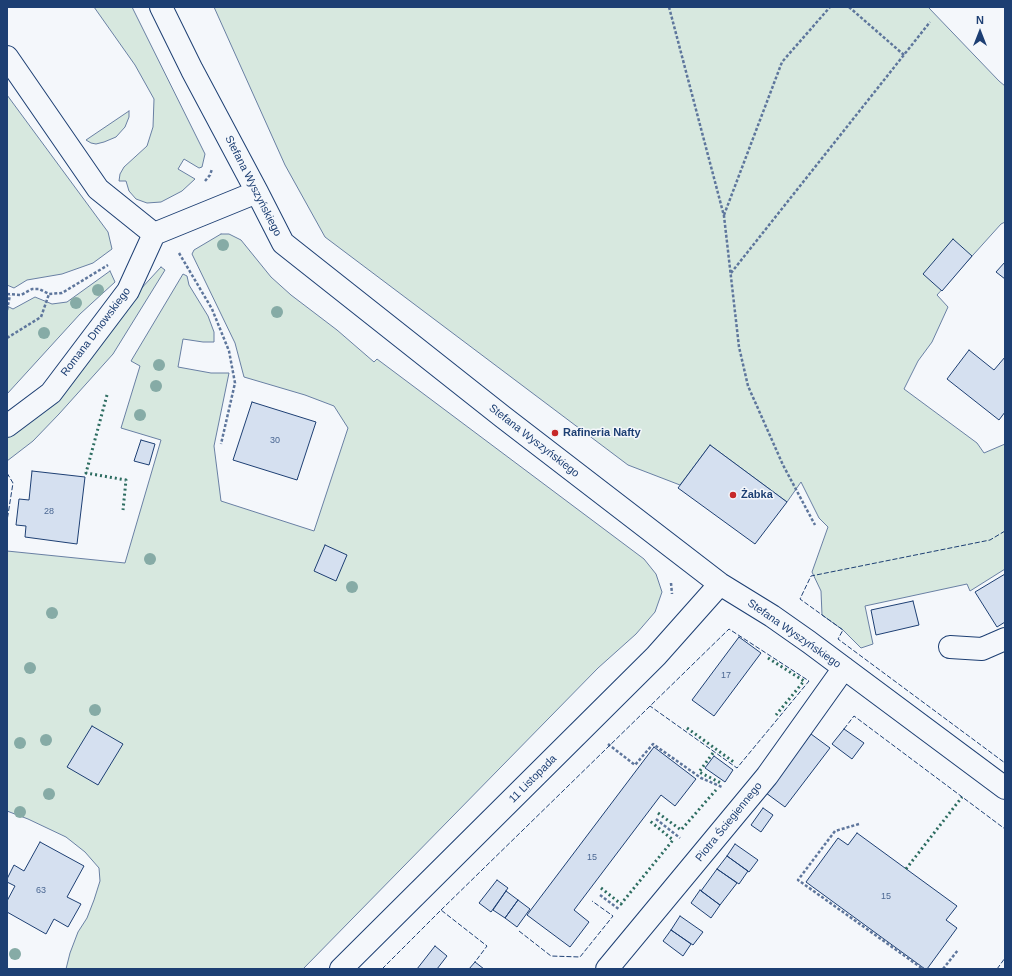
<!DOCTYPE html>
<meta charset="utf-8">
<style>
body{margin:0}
#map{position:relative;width:1012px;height:976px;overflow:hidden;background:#f4f7fb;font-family:Arial,sans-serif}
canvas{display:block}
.frame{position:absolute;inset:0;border:8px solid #1d3f73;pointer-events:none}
.north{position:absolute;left:960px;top:12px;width:40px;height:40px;-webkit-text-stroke:3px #f4f7fb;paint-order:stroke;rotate:0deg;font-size:11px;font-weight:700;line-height:16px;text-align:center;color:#1d3f73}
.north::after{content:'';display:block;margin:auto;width:14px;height:18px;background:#1d3f73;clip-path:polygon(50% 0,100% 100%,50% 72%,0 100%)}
</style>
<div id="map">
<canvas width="1012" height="976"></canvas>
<div class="frame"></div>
<div class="north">N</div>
</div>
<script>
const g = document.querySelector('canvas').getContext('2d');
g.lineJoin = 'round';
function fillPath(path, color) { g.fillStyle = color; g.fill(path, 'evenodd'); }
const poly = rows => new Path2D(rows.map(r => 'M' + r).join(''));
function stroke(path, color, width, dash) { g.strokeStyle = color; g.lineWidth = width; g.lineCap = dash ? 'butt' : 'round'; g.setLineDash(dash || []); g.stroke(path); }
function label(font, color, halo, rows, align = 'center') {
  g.font = font + ' Arial,sans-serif'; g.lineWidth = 3; g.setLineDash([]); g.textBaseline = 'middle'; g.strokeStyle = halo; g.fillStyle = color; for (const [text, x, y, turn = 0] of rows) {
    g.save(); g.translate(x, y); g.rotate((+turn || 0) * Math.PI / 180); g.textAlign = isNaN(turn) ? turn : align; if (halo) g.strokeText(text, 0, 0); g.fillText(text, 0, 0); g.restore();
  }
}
const green = poly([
 [94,7,132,7,205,154,202,167,199,168,184,159,178,169,195,179,182,191,161,202,147,203,136,199,129,191,126,181,119,181,120,174,124,167,147,146,153,127,154,99,135,65,94,7],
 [214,7,928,7,999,81,1005,86,1005,222,1001,224,937,295,948,307,932,342,918,361,904,389,977,443,984,453,1005,444,1005,569,970,591,967,584,865,606,873,644,861,648,843,630,822,615,821,591,812,572,828,527,819,518,801,482,787,502,710,445,680,485,628,465,325,237,285,165,214,7],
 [7,95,108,232,112,249,93,263,62,274,27,280,14,288,7,285,7,95],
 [129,111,129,117,125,127,116,137,104,142,96,144,91,143,86,140,129,111],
 [221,234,229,234,241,240,271,277,291,295,337,330,374,362,377,359,644,559,656,574,662,592,655,612,636,634,598,668,303,969,66,969,70,953,78,932,87,918,94,900,100,881,99,868,85,852,66,837,28,819,7,811,7,551,125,563,161,440,121,428,140,366,131,361,183,274,187,276,189,285,208,316,214,332,214,342,203,342,183,339,178,367,211,373,229,373,214,446,221,501,314,531,348,428,334,406,305,395,244,377,235,343,192,254,194,250,221,234],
 [161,267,165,270,113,354,59,414,33,441,7,461,7,435,161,267],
 [110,271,115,282,80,314,7,394,7,306,13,309,35,297,52,304,67,302,110,271]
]);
fillPath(green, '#d7e8df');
stroke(green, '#687fa3', 1);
const building = poly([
 [953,239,972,256,942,291,923,274,953,239],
 [1005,262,1005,279,996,272,1005,262],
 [969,350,994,370,1005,357,1005,412,999,420,947,379,969,350],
 [252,402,316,422,297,480,233,460,252,402],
 [141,440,155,444,149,465,134,461,141,440],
 [710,445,787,502,755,544,678,488,710,445],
 [32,471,85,477,77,544,25,537,26,526,16,525,19,499,29,500,32,471],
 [325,545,347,555,336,581,314,571,325,545],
 [1005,574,1005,622,997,627,975,592,1005,574],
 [913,601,919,625,876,635,871,610,913,601],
 [739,637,761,653,714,716,692,700,739,637],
 [92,726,123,744,98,785,67,767,92,726],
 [844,729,864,743,852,759,832,744,844,729],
 [811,734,830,748,785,807,766,793,811,734],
 [654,747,696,779,675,806,661,795,574,910,589,922,570,947,527,915,654,747],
 [714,756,733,770,725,782,705,768,714,756],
 [763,808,773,815,761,832,751,825,763,808],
 [857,833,957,906,946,920,957,928,927,969,925,969,806,882,838,838,848,845,857,833],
 [40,842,84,866,67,897,81,904,68,927,54,919,46,934,7,912,7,901,15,886,7,882,7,879,14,865,24,871,40,842],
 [735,844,758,860,749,872,727,856,735,844],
 [727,856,748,871,739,884,717,869,727,856],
 [717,869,737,883,720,905,701,891,717,869],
 [497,880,508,888,491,912,479,903,497,880],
 [700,890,720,905,711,918,691,903,700,890],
 [506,891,518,900,505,918,493,910,506,891],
 [518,900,530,909,517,927,505,918,518,900],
 [680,916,703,932,693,945,671,930,680,916],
 [671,930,691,944,683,956,663,941,671,930],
 [435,946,447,956,437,969,417,969,435,946],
 [475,962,484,969,469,969,475,962]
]);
fillPath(building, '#d5e0f0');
stroke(building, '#1d3f73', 1);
const minor = poly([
 [161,7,192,70,257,192,283,243,503,417,720,584,772,616,809,642,1005,788],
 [7,57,98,189,154,234],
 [7,426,51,393,128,291,154,234,257,192],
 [950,647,982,649,1005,639],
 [341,969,656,656,720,584],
 [607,969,767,776,844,668]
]);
stroke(minor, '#1d3f73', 24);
stroke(poly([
 [669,7,724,216,739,347,748,386,783,465,815,525],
 [849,7,904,55],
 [205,181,210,175,212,169],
 [724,215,782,62,830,7],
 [179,253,212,309,229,351,235,383,221,444],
 [731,273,930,22],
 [7,294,21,295,32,289,39,289,49,294,62,293,108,265],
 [7,310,10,295],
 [7,338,41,317,49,294],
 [671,583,672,594],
 [608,744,635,765,653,744,701,778,722,787],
 [656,819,680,838],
 [859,824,835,831,798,880,923,969],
 [600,895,620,910],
 [943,969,958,950]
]), '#5e769c', 2.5, [3, 2]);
stroke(minor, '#f4f7fb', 22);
stroke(poly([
 [107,395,86,473,126,480,123,510],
 [768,658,804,681,776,715],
 [687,728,735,763],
 [713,753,699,772,721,783],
 [658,813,681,830,716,790],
 [906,869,962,797],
 [601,888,621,904,673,840,650,821]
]), '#2c6c60', 3, [2, 3]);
stroke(poly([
 [7,473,13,483,7,521],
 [1005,531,990,540,811,576,800,599,843,630,838,639,1005,763],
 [844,729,854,716,1005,829],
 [441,910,729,629,809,681,737,768,650,706],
 [519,931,551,956,580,957,613,916,592,901],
 [382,969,441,910,487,946,475,962],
 [997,969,1005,958]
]), '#1d3f73', 1, [5, 2]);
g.fillStyle = '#86aba6';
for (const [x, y] of [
 [223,245],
 [98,290],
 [76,303],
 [277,312],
 [44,333],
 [159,365],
 [156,386],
 [140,415],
 [150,559],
 [352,587],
 [52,613],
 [30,668],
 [95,710],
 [46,740],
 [20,743],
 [49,794],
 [20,812],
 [15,954]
]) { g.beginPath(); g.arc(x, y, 6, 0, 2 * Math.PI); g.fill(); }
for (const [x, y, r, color] of [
 [555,433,4,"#c62828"],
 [733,495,4,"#c62828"]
]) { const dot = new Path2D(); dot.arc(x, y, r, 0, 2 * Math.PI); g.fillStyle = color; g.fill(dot); stroke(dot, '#f4f7fb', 1.5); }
label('9px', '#4b6792', null, [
 ["30",275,441],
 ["28",49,512],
 ["17",726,676],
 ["15",592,858],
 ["63",41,891],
 ["15",886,897]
]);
label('11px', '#1d3f73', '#f4f7fb', [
 ["Stefana Wyszyńskiego",253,186,63],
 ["Romana Dmowskiego",96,332,-53],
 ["Stefana Wyszyńskiego",534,441,38],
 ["Stefana Wyszyńskiego",794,634,35],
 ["11 Listopada",533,779,-45],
 ["Piotra Ściegiennego",729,822,-51]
]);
label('bold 11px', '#1d3f73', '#f4f7fb', [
 ["Rafineria Nafty",563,433],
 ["Żabka",741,495]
], 'left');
</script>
